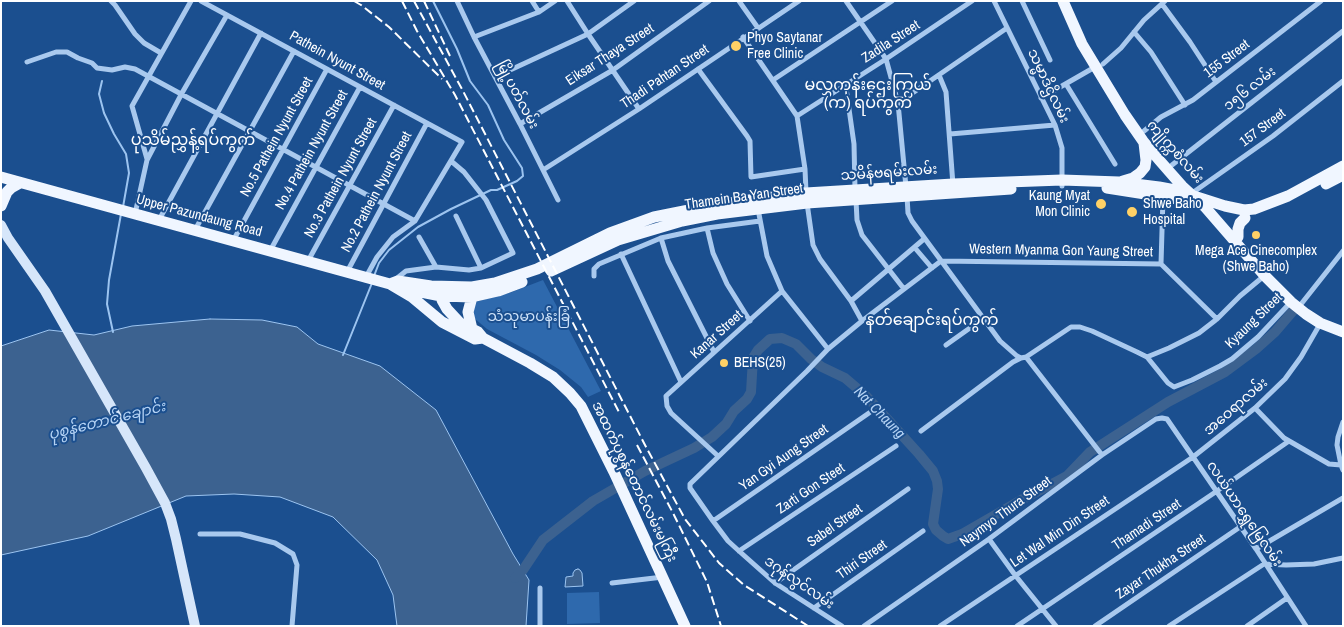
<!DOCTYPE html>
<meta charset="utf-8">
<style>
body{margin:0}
#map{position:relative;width:1344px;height:627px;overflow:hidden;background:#1b4f8f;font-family:"Archivo Narrow",sans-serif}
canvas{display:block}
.frame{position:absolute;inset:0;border:2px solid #fff;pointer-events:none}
</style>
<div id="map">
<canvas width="1344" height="627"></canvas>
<div class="frame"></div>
</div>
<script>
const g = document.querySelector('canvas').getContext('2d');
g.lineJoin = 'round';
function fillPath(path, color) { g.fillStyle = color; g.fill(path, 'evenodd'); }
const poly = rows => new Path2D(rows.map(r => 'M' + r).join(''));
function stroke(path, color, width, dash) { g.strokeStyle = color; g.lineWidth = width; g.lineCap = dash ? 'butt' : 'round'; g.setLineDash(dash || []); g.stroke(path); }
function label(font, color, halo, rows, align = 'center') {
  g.font = font + ' "Archivo Narrow","Noto Sans Myanmar",sans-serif'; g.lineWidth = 4; g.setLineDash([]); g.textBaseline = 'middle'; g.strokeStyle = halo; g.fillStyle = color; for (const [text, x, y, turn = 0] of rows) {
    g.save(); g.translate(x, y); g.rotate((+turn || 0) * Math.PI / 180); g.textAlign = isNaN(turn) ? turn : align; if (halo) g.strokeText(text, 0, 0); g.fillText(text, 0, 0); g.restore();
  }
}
fillPath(poly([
 [543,280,601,391,588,397,581,387,560,370,536,355,487,329,474,318,472,307,475,302,512,292],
 [599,592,600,623,567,624,567,593]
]), '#2e69ad');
const water = poly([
 [210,319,262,320,297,327,318,344,380,366,436,410,513,554,529,580,526,626,397,626,393,595,377,560,333,517,280,497,234,494,186,496,88,536,1,555,1,346,49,330,94,335,132,326,210,319],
 [578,569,580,570,582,573,583,586,565,587,566,577,573,576,573,573,575,570,578,569]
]);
fillPath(water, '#3c6290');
stroke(water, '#9cc4f0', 1);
stroke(poly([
 [102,81,99,94,104,113,114,134,126,154,129,173,123,207],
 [374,276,379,263,389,250,418,227,451,209,491,190,497,190,517,181,523,176,522,168,504,140,488,105,470,81,457,49,433,1],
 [113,332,107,304,109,280,121,214],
 [343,355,372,283]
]), '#9cc4f0', 2);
stroke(poly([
 [515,578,523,570,543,540,593,501,645,471,694,448,712,437,726,424,734,411,747,399,751,392,753,358,758,350,770,339,782,338,796,344,811,359,822,367,845,378,865,395,889,421,919,454,933,471,937,481,938,489,933,524,936,530,943,536,948,539,962,534,1021,500,1052,484,1067,476,1090,452,1101,445,1168,402,1225,372,1256,349,1275,332,1293,311]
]), '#3c6290', 10);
stroke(poly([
 [111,1,115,5,135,34,144,43,161,53],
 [201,1,462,142,415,221,393,237,377,257,366,277],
 [457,1,474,37,520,124,558,200],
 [532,1,539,12],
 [567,1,588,34,639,109],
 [739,1,758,28],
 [846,1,886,59,898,103,906,187],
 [994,1,1055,125,1062,148,1062,186],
 [1022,1,1050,60],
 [1162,4,1190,42,1216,82],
 [1134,32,1151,52,1185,105],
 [474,37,539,12,555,1],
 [743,37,797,116,805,169,806,192],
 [27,62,56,52,67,52,78,58,92,63,97,68,112,70,125,67,135,69,415,221],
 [1103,64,1121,48,1144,20,1165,1],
 [698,69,747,136,750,141,751,177,805,169],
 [939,75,946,92,953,185],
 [495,77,588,34,634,1],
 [773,80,892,1],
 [1066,84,1115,164],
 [844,86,846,88,854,144,855,189],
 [1041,98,1095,67],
 [898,103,1007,28],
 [797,116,886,59,972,1],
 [520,124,613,70,709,1],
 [1144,131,1161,117,1193,100,1321,1],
 [950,134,1055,125],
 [147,159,132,106,191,1],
 [1172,165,1343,31],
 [543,170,639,109,799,1],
 [1195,191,1273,136,1343,81],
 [907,196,908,213,912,221,1000,341,1017,356,1021,358],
 [856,200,857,220,862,235,904,289],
 [807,203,813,245,820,259,851,301,862,321],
 [758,209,767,256,782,291,828,349],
 [135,214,147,160,182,93,227,15],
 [456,216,481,268],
 [159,220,261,33],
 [707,228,713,253,727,284,750,321],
 [195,230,294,51],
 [419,237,436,267],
 [661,238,668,261,714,352],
 [233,241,327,69],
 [915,248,932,268],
 [270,251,360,87],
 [621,254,681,382],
 [308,261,394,105],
 [941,261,1161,264,1217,319],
 [1161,264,1163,197],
 [347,272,427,123],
 [594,276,594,269,599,264,661,238,707,228,760,221],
 [396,279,406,271,436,267,469,270,481,268,513,253,486,200,464,172,451,161],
 [851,301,924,239],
 [1298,308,1343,251],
 [946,345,984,318],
 [1026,357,1102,455],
 [1147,357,1169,348,1199,333,1217,319,1240,296,1264,276],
 [1255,408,1284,438,1329,464,1341,465],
 [1343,422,1338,437,1337,445,1341,465,1343,470],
 [921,431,1013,362,1021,358,1026,357,1071,327,1080,327,1092,331,1137,352,1147,357,1168,383,1174,387,1192,380,1220,366,1232,359,1258,337,1290,303],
 [718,456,671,413,667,406,666,396,782,291],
 [713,521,869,413],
 [200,534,240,534,275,543,293,554,297,565,292,626],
 [989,539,1015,575,1056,626],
 [1256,549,1343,498],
 [739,551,896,446],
 [612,583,663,577],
 [775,583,908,489],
 [540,588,540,626],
 [814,608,923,531],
 [842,626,775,583,739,551,728,541,713,521,690,488,690,484,807,371,828,349,862,321,941,261],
 [864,626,989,539,1102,455,1156,419,1162,418,1167,419,1256,549,1306,626],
 [940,626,1193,457,1255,408,1285,379,1301,357,1320,324],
 [1017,626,1217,491,1289,441],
 [1095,626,1240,527],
 [1169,626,1264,564,1286,565,1314,564,1343,558],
 [1247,626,1287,598]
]), '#a9c9ee', 5);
stroke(poly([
 [1,225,8,238,45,291,146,468,165,503,171,519,176,539,195,626]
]), '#d6e6fa', 10);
stroke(poly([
 [1063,1,1082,44,1105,82,1125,115,1143,141,1160,161,1182,186,1205,207,1264,275,1291,302,1306,314,1320,323,1343,332],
 [1,177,390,284,412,297,442,322,475,339,483,338],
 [1123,181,1133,178,1140,173,1145,167,1146,160,1144,143],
 [1326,184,1343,175],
 [1107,188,1190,201],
 [1,206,7,192,11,188,20,183],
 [1238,237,1238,229,1240,223,1245,218],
 [551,271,618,240,682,221,717,214,807,203,1011,189],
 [390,284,398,281,431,286,472,287,495,283,537,269,610,233,654,217,709,206,756,199,806,193,953,184,1062,180,1119,182,1159,187,1175,190,1225,206,1244,210,1254,209,1288,196,1343,166],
 [411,290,441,296,472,297,498,291,522,282],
 [440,290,442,300,447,309,460,323,478,332,483,338,530,363,553,377,570,393,581,406,614,472,685,626],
 [472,329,468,312,472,297]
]), '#f0f6ff', 11);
stroke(poly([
 [354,1,361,5,389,27,442,79],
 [402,1,417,31,455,95,620,414],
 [414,1,463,91,645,445,685,519,719,563,744,585,808,626],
 [424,1,450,56],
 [637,445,673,513,707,582,721,626]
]), '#fff', 2, [9, 4]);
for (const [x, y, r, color] of [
 [736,46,6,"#ffd166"],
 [1101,204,6,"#ffd166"],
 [1132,212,6,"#ffd166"],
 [1256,235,5,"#ffd166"],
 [724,363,5,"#ffd166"]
]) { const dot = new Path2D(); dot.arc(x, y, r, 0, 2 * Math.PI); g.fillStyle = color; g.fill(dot); stroke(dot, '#1b4f8f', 2); }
label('14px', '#fff', '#1b4f8f', [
 ["Phyo Saytanar",747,38],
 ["Free Clinic",747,54],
 ["Kaung Myat",1090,196,"right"],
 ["Mon Clinic",1090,212,"right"],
 ["Shwe Baho",1143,204],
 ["Hospital",1143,220],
 ["Mega Ace Cinecomplex",1256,251,"center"],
 ["(Shwe Baho)",1256,267,"center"],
 ["BEHS(25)",734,363]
], 'left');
label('14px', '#fff', '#1b4f8f', [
 ["Zadila Street",891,42,-33],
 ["Eiksar Thaya Street",610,55,-33],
 ["155 Street",1227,59,-37],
 ["Pathein Nyunt Street",337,61,29],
 ["Thadi Pahtan Street",665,77,-34],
 ["သမ္မာဒိဌိလမ်း",1048,86,65],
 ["၁၅၆ လမ်း",1250,89,-38],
 ["မြို့ပတ်လမ်း",517,95,62],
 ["157 Street",1263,128,-37],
 ["No.5 Pathein Nyunt Street",277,137,-61],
 ["No.4 Pathein Nyunt Street",312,150,-61],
 ["ကျိုက္ကစံလမ်း",1175,152,49],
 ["သမိန်ဗရမ်းလမ်း",889,173,-4],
 ["No.3 Pathein Nyunt Street",341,178,-61],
 ["No.2 Pathein Nyunt Street",377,192,-62],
 ["Thamein Ba Yan Street",744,197,-8],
 ["Upper Pazundaung Road",199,216,15],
 ["Western Myanma Gon Yaung Street",1061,251,1],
 ["Kyaung Street",1254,321,-44],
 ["Kanar Street",717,335,-42],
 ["အဝေရာလမ်း",1236,407,-41],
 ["Yan Gyi Aung Street",784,458,-35],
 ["အထက်ပုစွန်တောင်လမ်းမကြီး",634,482,64],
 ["Zarti Gon Steet",811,489,-34],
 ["Naymyo Thura Street",1006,512,-36],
 ["လယ်ယာရွှေမြေလမ်း",1244,514,56],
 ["Thamadi Street",1147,525,-34],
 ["Sabel Street",835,526,-35],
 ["Let Wal Min Din Street",1060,532,-34],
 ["Thiri Street",862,560,-35],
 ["Zayar Thukha Street",1161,567,-34],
 ["ဒဂုန်လွင်လမ်း",799,583,35]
]);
label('14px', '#cfe3fa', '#1b4f8f', [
 ["သံသုမာပန်းခြံ",529,317]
]);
label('italic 15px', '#b5d3f5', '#1b4f8f', [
 ["Nat Chaung",879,413,46],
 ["ပုစွန်တောင် ချောင်း",107,421,-14]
]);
label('16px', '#fff', '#1b4f8f', [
 ["မလွှကုန်းဌေးကြွယ်",868,86],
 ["(က) ရပ်ကွက်",868,104],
 ["ပုသိမ်ညွှန့်ရပ်ကွက်",193,141],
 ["နတ်ချောင်းရပ်ကွက်",932,321]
]);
</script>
